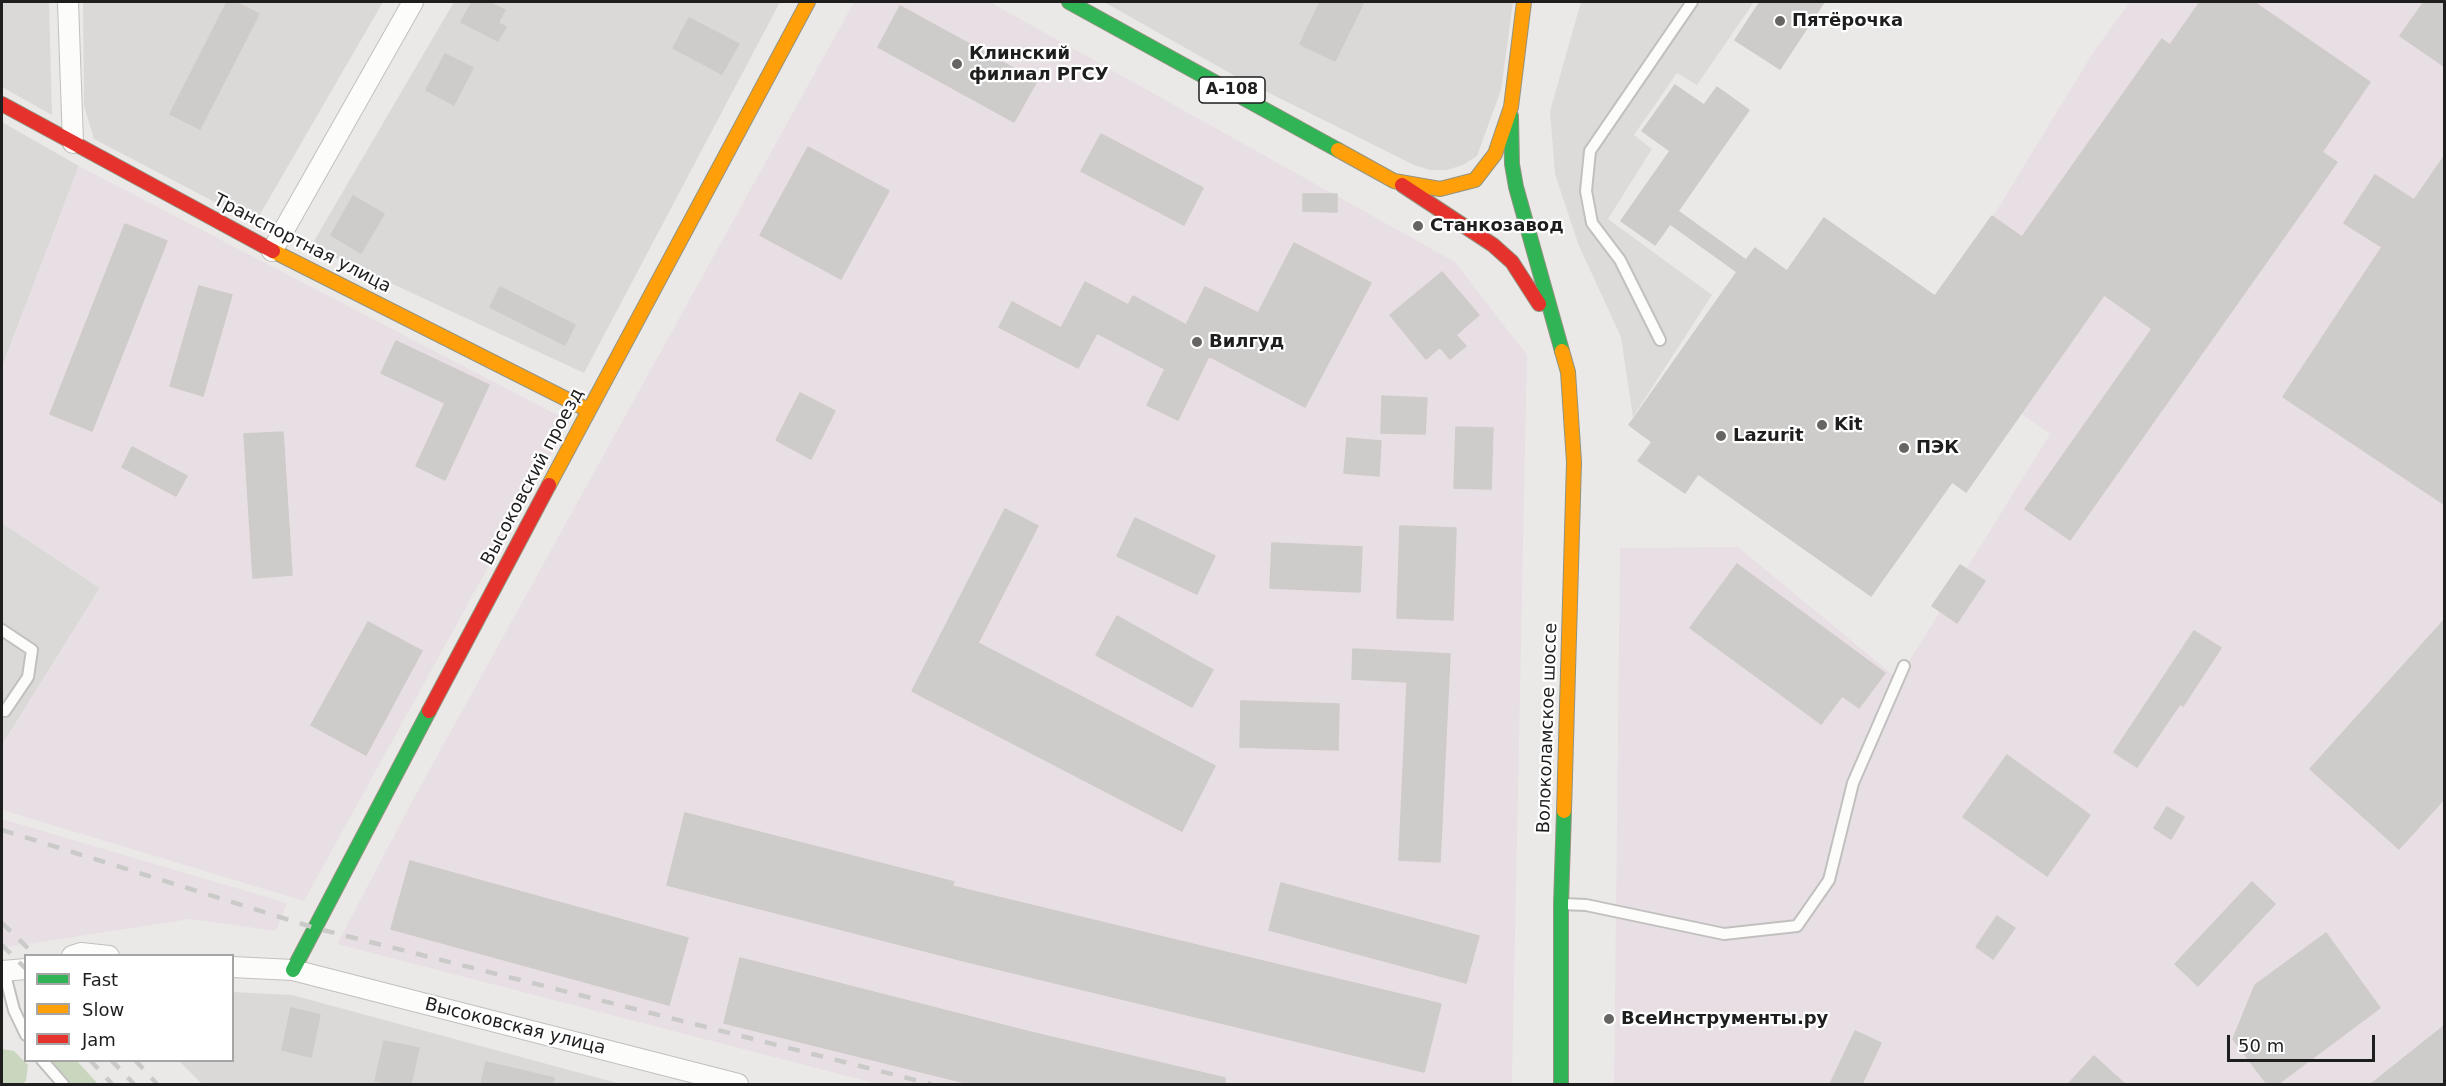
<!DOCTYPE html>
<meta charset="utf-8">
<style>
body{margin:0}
#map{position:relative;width:2446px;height:1086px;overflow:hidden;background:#ebe9e7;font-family:"DejaVu Sans",sans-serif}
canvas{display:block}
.frame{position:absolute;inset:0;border:3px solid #1e1e1e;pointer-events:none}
.legend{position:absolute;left:24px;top:954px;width:210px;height:108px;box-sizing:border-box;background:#fff;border:2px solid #a5a5a5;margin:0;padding:8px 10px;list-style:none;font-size:18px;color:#1e1e1e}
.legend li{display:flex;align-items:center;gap:12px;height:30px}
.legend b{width:30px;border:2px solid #a5a5a5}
.scale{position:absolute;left:2227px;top:1035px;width:148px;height:27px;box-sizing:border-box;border:3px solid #1e1e1e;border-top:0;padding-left:8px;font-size:18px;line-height:21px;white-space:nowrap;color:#1e1e1e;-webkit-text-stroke:4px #fff;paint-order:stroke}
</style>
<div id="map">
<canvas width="2446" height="1086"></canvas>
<div class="frame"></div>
<ul class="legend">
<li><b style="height:8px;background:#30b455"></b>Fast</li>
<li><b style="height:8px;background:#ff9f0a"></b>Slow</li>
<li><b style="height:8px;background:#e5322d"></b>Jam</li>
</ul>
<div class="scale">50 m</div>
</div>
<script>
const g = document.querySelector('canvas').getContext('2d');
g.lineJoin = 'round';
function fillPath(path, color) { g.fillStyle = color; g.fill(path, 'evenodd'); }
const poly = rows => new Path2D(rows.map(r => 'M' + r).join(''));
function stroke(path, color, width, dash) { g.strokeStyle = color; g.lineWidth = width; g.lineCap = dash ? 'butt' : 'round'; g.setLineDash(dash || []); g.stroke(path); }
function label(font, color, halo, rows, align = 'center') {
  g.font = font + ' "DejaVu Sans",sans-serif'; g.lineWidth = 4.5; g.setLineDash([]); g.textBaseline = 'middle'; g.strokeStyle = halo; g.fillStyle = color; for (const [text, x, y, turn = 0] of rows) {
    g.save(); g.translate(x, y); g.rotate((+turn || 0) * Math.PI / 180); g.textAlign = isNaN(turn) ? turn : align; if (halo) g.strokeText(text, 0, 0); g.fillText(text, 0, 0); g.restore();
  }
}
fillPath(poly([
 [2,2,49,2,52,115,2,87],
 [83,2,383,2,255,223,94,139,84,106],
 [454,2,780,2,584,373,311,246],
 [1104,2,1513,2,1501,90,1477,156,1463,165,1447,170,1430,170,1414,165,1237,77],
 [2,122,79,166,2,367],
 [2,523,100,588,2,745],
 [233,992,292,995,621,1084,202,1084,179,1061,232,1060]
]), '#dad9d8');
fillPath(poly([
 [854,2,990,2,1455,262,1527,355,1512,1084,878,1084,337,944,415,796],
 [2130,2,2444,2,2444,1084,1614,1084,1620,548,1738,547,1898,679,2050,434,1917,341,2094,51],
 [79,166,569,421,304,901,2,810,2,745,100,588,2,523,2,367],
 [2,819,287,903,276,931,190,919,2,948]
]), '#e8dfe5');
fillPath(poly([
 [2,1049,14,1051,28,1065,26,1081,22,1084,2,1084],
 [49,1061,77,1061,98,1084,69,1084]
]), '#c9d7bf');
fillPath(poly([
 [1581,2,1754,2,1697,85,1677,73,1634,135,1652,149,1608,219,1712,295,1633,417,1621,337,1579,246,1555,174,1550,111]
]), '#dcdbda');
const building = poly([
 [227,2,235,2,259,14,200,129,170,114,227,2],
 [472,2,488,2,505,10,498,23,506,27,498,41,461,22,472,2],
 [1320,2,1364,2,1335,61,1300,44,1320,2],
 [1760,2,1824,2,1780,69,1735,40,1760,2],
 [2200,2,2254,2,2370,82,2322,152,2337,162,2070,540,2025,509,2152,329,2104,295,1966,492,1952,482,1871,596,1698,474,1685,493,1638,461,1652,442,1629,425,1737,272,1670,224,1655,245,1621,221,1670,151,1642,131,1675,85,1704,105,1717,87,1749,110,1678,211,1746,260,1755,248,1787,271,1824,218,1935,296,1992,216,2022,237,2162,39,2170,45,2200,2],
 [2424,2,2445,2,2445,67,2400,36,2424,2],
 [900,6,1037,81,1014,122,878,47,900,6],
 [689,18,739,44,722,74,673,48,689,18],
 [445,54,473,68,454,105,426,90,445,54],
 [1101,134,1203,188,1184,225,1081,171,1101,134],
 [808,147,889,191,841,279,760,235,808,147],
 [2445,155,2445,505,2283,397,2382,247,2344,223,2375,175,2414,200,2445,155],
 [1303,194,1337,194,1337,212,1303,211,1303,194],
 [353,196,384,214,361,253,331,235,353,196],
 [125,224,167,241,92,431,50,414,125,224],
 [1294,243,1371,283,1305,407,1209,356,1178,420,1147,405,1165,369,1097,333,1078,368,999,327,1012,302,1061,328,1085,282,1128,305,1133,296,1186,325,1205,287,1258,313,1294,243],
 [1442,272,1479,315,1456,335,1466,346,1450,359,1440,347,1426,359,1390,315,1442,272],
 [199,286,232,295,203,396,170,386,199,286],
 [500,287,575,325,565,345,490,307,500,287],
 [396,341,489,385,445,480,416,466,445,403,381,373,396,341],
 [800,393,835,411,811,459,776,440,800,393],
 [1382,396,1427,398,1425,434,1381,433,1382,396],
 [1456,427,1493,428,1491,489,1454,488,1456,427],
 [283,432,292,575,253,578,244,434,283,432],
 [1347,438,1381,441,1379,476,1344,473,1347,438],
 [132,447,187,476,176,496,122,467,132,447],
 [1005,509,1038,526,978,643,1215,766,1182,831,912,691,1005,509],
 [1135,518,1215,556,1197,594,1117,556,1135,518],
 [1400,526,1456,528,1453,620,1397,618,1400,526],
 [1272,543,1362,547,1360,592,1270,588,1272,543],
 [1737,564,1885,673,1859,708,1842,696,1821,724,1690,628,1737,564],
 [1960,565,1985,581,1957,623,1932,606,1960,565],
 [1117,616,1213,670,1192,707,1096,655,1117,616],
 [2445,619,2445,798,2399,849,2310,769,2445,619],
 [368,622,422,651,366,755,311,725,368,622],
 [2194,631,2221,648,2183,706,2180,704,2137,767,2114,752,2194,631],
 [1353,649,1450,654,1440,862,1399,860,1407,682,1352,679,1353,649],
 [1241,701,1339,704,1338,750,1240,747,1241,701],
 [2007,755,2090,815,2047,876,1963,817,2007,755],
 [2167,807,2184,817,2171,839,2154,828,2167,807],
 [685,813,954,882,952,886,1441,1004,1424,1072,964,961,667,885,685,813],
 [410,861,688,938,669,1005,391,929,410,861],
 [2252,882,2275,904,2198,986,2175,964,2252,882],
 [1281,883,1479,936,1466,983,1269,930,1281,883],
 [1997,916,2015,928,1993,959,1976,947,1997,916],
 [2326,933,2380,1008,2278,1084,2267,1084,2233,1039,2255,985,2326,933],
 [740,958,1030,1032,1225,1078,1225,1084,970,1084,724,1023,740,958],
 [291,1008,320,1015,311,1057,282,1050,291,1008],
 [2445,1025,2445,1084,2371,1084,2445,1025],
 [1855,1031,1881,1043,1862,1084,1830,1084,1855,1031],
 [384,1041,419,1048,411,1084,392,1084,375,1081,384,1041],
 [2094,1056,2125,1084,2068,1084,2094,1056],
 [486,1062,554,1078,553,1084,481,1084,486,1062]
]);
fillPath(building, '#ceccca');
stroke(building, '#cecbc9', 1.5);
const lane = poly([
 [1660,340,1620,260,1592,223,1586,191,1590,151,1692,2],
 [2,630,32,650,28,677,5,711],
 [1562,904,1586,905,1724,934,1797,926,1829,880,1853,783,1904,666],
 [4,971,14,1010,26,1035],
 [42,1060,63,1084]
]);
const street = poly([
 [68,2,73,143],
 [272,251,413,2],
 [72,956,81,953,109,956],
 [232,967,293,970,738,1084],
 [2,971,26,969]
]);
const fast = poly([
 [1069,2,1338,150],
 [1511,116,1512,164,1516,187,1562,351],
 [293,970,429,711],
 [1561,1084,1561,904,1564,811]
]);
const slow = poly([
 [1338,150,1394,181,1440,189,1475,180,1495,154,1511,107,1524,2],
 [273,251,588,410],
 [1562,351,1568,372,1574,462,1564,811],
 [549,485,808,2]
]);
const jam = poly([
 [2,104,273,251],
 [1402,185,1493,245,1512,262,1539,304],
 [429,711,549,485]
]);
stroke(lane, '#c1c0bf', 14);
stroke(street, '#c1c0bf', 22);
stroke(fast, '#939381', 16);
stroke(slow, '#939381', 16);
stroke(jam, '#939381', 16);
stroke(lane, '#fcfcfb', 10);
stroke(street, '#fcfcfb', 20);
stroke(fast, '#30b455', 14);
stroke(slow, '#ff9f0a', 14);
stroke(jam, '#e5322d', 14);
stroke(poly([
 [2,830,315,928,931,1084],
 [2,923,36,956],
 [2,945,26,969],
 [90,1060,112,1084],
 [111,1060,134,1084],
 [135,1060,157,1084]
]), '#cacac9', 4.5, [12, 12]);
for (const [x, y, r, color] of [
 [1780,21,6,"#666564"],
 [957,64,6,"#666564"],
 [1418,226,6,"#666564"],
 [1197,342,6,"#666564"],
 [1822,425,6,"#666564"],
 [1721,436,6,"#666564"],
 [1904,448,6,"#666564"],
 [1609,1019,6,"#666564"]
]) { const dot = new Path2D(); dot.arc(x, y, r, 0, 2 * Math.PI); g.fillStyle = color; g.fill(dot); stroke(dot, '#fff', 2); }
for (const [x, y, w] of [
 [1232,90,66]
]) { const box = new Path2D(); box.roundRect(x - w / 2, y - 13, w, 26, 4.5); g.fillStyle = '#fff'; g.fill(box); stroke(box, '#1e1e1e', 1.5); }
label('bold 16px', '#1e1e1e', null, [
 ["А-108",1232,90]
]);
label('bold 18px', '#1e1e1e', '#fff', [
 ["Пятёрочка",1792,21],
 ["Клинский",969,54],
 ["филиал РГСУ",969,75],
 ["Станкозавод",1430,226],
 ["Вилгуд",1209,342],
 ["Kit",1834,425],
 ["Lazurit",1733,436],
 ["ПЭК",1916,448],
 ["ВсеИнструменты.ру",1621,1019]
], 'left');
label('18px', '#1e1e1e', '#fff', [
 ["Транспортная улица",302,244,27],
 ["Высоковский проезд",533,477,-62],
 ["Волоколамское шоссе",1548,728,-88],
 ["Высоковская улица",515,1027,14]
]);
</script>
